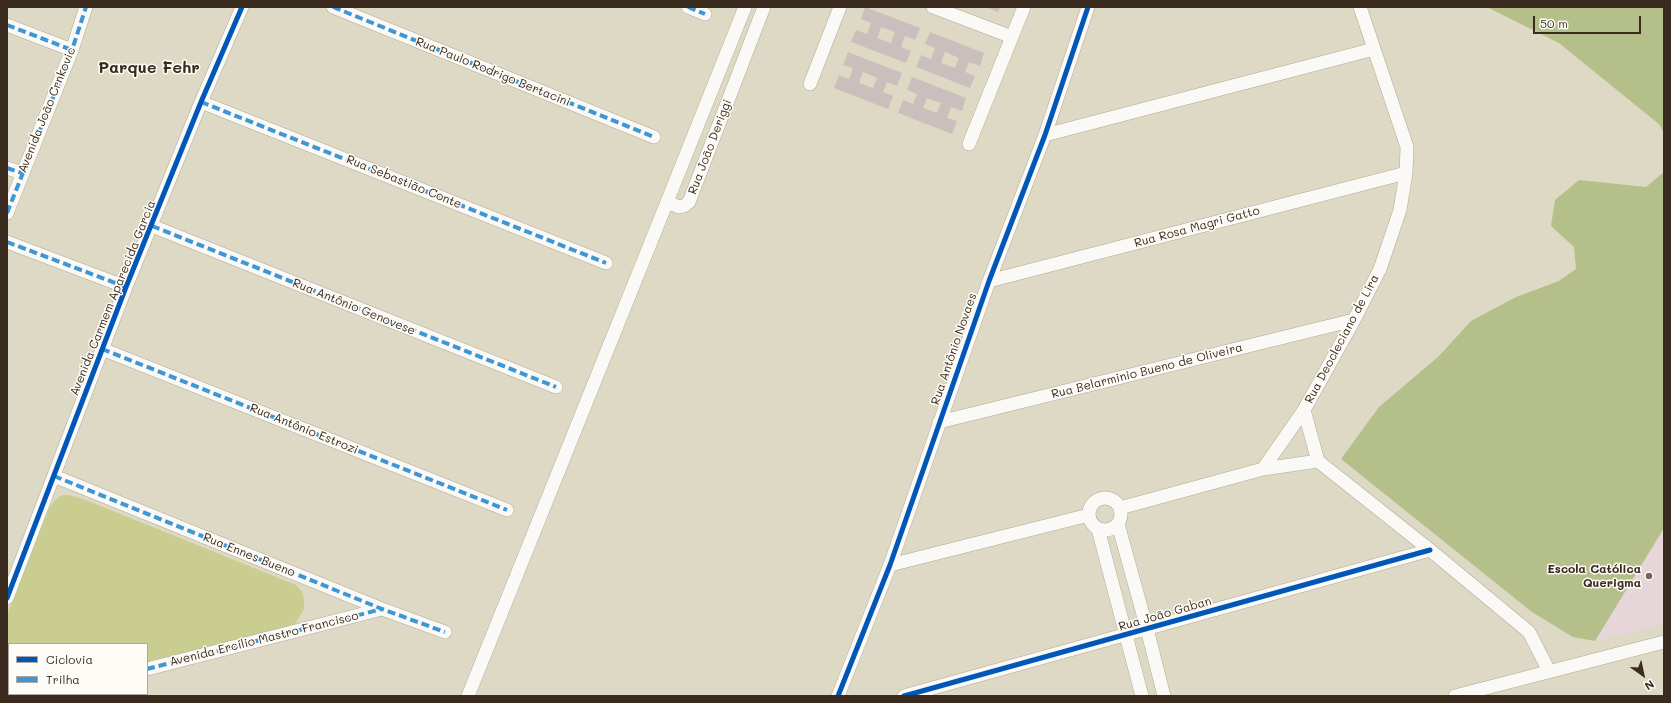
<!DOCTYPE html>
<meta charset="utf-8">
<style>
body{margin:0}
#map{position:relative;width:1671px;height:703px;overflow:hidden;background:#ded9c4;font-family:Mali,sans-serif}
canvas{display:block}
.frame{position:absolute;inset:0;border:8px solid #3b2a1e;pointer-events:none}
.legend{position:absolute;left:8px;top:643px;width:140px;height:52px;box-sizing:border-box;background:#fdfcf7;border:1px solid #afa8a0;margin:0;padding:5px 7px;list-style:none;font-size:12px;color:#3b2a1e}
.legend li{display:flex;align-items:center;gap:8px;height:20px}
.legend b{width:20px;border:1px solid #afa8a0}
.north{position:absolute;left:1623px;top:655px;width:40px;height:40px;-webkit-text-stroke:3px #fdfcf7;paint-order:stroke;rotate:147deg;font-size:11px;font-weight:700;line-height:16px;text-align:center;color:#3b2a1e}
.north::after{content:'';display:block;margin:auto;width:14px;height:18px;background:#3b2a1e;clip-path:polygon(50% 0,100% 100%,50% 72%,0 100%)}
.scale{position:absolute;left:1533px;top:16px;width:108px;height:18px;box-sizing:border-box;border:2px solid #3b2a1e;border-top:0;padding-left:5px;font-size:12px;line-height:14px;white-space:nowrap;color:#3b2a1e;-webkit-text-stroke:3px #fdfcf7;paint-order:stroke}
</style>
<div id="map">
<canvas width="1671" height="703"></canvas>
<div class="frame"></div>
<ul class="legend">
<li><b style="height:5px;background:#0057b8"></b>Ciclovia</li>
<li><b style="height:5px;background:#3e96d5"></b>Trilha</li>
</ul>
<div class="north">N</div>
<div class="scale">50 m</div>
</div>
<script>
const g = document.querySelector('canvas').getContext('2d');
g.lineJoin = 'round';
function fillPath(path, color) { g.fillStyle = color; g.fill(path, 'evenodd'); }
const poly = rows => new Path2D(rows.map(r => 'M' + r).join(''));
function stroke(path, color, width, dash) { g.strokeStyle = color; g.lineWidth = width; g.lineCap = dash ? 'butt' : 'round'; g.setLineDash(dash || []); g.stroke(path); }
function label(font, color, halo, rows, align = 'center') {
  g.font = font + ' Mali,sans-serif'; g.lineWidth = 3; g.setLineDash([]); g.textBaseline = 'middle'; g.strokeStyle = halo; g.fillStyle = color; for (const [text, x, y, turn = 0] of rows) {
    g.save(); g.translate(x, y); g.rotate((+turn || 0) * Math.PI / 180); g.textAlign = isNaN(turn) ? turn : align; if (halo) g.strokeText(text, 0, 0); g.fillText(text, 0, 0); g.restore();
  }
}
fillPath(poly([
 [1664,528,1664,624,1595,641]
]), '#e6d5d9');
fillPath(poly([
 [62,495,69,495,86,500,296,585,302,592,304,599,304,609,296,623,290,628,147,664,147,644,9,644,9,694,30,694,22,696,7,696,7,615,49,509,55,500]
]), '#c9cd90');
fillPath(poly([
 [1487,7,1664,7,1664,134,1660,125,1559,43],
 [1664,172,1664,528,1595,641,1573,637,1532,612,1341,459,1379,407,1438,357,1471,321,1516,297,1559,281,1576,269,1574,247,1551,226,1555,200,1579,180,1646,187]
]), '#b4bf8a');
fillPath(poly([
 [865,7,920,28,915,40,905,36,901,47,911,51,906,63,851,42,856,30,867,34,871,23,861,19],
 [881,27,895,32,891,43,877,38],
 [985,7,1000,7,998,12],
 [930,32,984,53,980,66,969,62,965,72,975,76,970,88,916,67,921,55,931,59,935,48,925,44],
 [945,52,959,58,955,68,941,63],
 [848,52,902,73,897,86,887,82,883,92,893,96,888,109,834,88,839,75,849,79,853,68,843,65],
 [863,72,877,78,873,88,859,83],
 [912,77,966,98,962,111,951,107,947,118,957,121,952,134,898,113,903,100,913,104,917,94,907,90],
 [927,98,941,103,937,113,923,108]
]), '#cabfbd');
const street = poly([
 [333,7,654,137],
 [688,7,705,14],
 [745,7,667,202,679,207,684,206,689,202,764,7],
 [933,7,1012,37],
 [7,25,72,50],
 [810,84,840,7],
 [201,102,606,263],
 [1045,135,1374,49],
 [969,144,1024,7],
 [7,168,22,173],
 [7,213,72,50,86,7],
 [152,226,556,387],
 [7,242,126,287],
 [989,281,1406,173],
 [102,349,507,510],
 [1304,410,1318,461,1430,550,1529,632,1549,671],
 [939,422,1354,320],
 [1263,469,1304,410,1354,320,1380,269,1400,210,1406,173,1407,147,1360,7],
 [54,476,382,609,445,632],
 '1089 514a16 16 0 1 1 32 0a16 16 0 1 1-32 0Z',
 [1120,508,1263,469,1318,461],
 [1118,524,1147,629,1164,696],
 [1098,529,1142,696],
 [890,565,1089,515],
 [7,598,126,287,201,102,242,7],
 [147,669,382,609],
 [41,696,49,694],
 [468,696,667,202],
 [838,696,890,565,989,281,1045,135,1088,7],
 [904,696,1430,550],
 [1455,696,1664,642]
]);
stroke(street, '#aea99a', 14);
stroke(street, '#faf9f6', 13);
stroke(poly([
 [333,7,654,137],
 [688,7,705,14],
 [7,25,72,50],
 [201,102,606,263],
 [7,168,22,173],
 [7,213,72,50,86,7],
 [152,226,556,387],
 [7,242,126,287],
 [102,349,507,510],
 [54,476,382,609,445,632],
 [147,669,382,609],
 [41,696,49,694]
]), '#3e96d5', 4, [8, 4]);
stroke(poly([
 [7,598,126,287,201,102,242,7],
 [838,696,890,565,989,281,1045,135,1088,7],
 [904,696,1430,550]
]), '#0057b8', 5);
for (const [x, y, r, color] of [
 [1649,576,4,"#746758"]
]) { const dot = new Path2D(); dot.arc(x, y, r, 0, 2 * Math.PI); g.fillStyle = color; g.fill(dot); stroke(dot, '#fdfcf7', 1.5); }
label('12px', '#3b2a1e', '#fdfcf7', [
 ["Rua Paulo Rodrigo Bertacini",493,72,22],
 ["Avenida João Crnkovic",47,110,-68],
 ["Rua João Deriggi",710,147,-69],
 ["Rua Sebastião Conte",404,182,22],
 ["Rua Rosa Magri Gatto",1197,227,-15],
 ["Avenida Carmem Aparecida Garcia",113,298,-68],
 ["Rua Antônio Genovese",354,307,22],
 ["Rua Deocleciano de Lira",1342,339,-62],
 ["Rua Antônio Novaes",954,349,-71],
 ["Rua Belarminio Bueno de Oliveira",1147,371,-14],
 ["Rua Antônio Estrozi",304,429,22],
 ["Rua Ennes Bueno",249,555,22],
 ["Rua João Gaban",1165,614,-16],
 ["Avenida Ercílio Mastro Francisco",264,639,-14]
]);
label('bold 12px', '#3b2a1e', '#fdfcf7', [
 ["Escola Católica",1641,569],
 ["Querigma",1641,583]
], 'right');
label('bold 16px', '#3b2a1e', '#fdfcf7', [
 ["Parque Fehr",149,68]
]);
</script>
